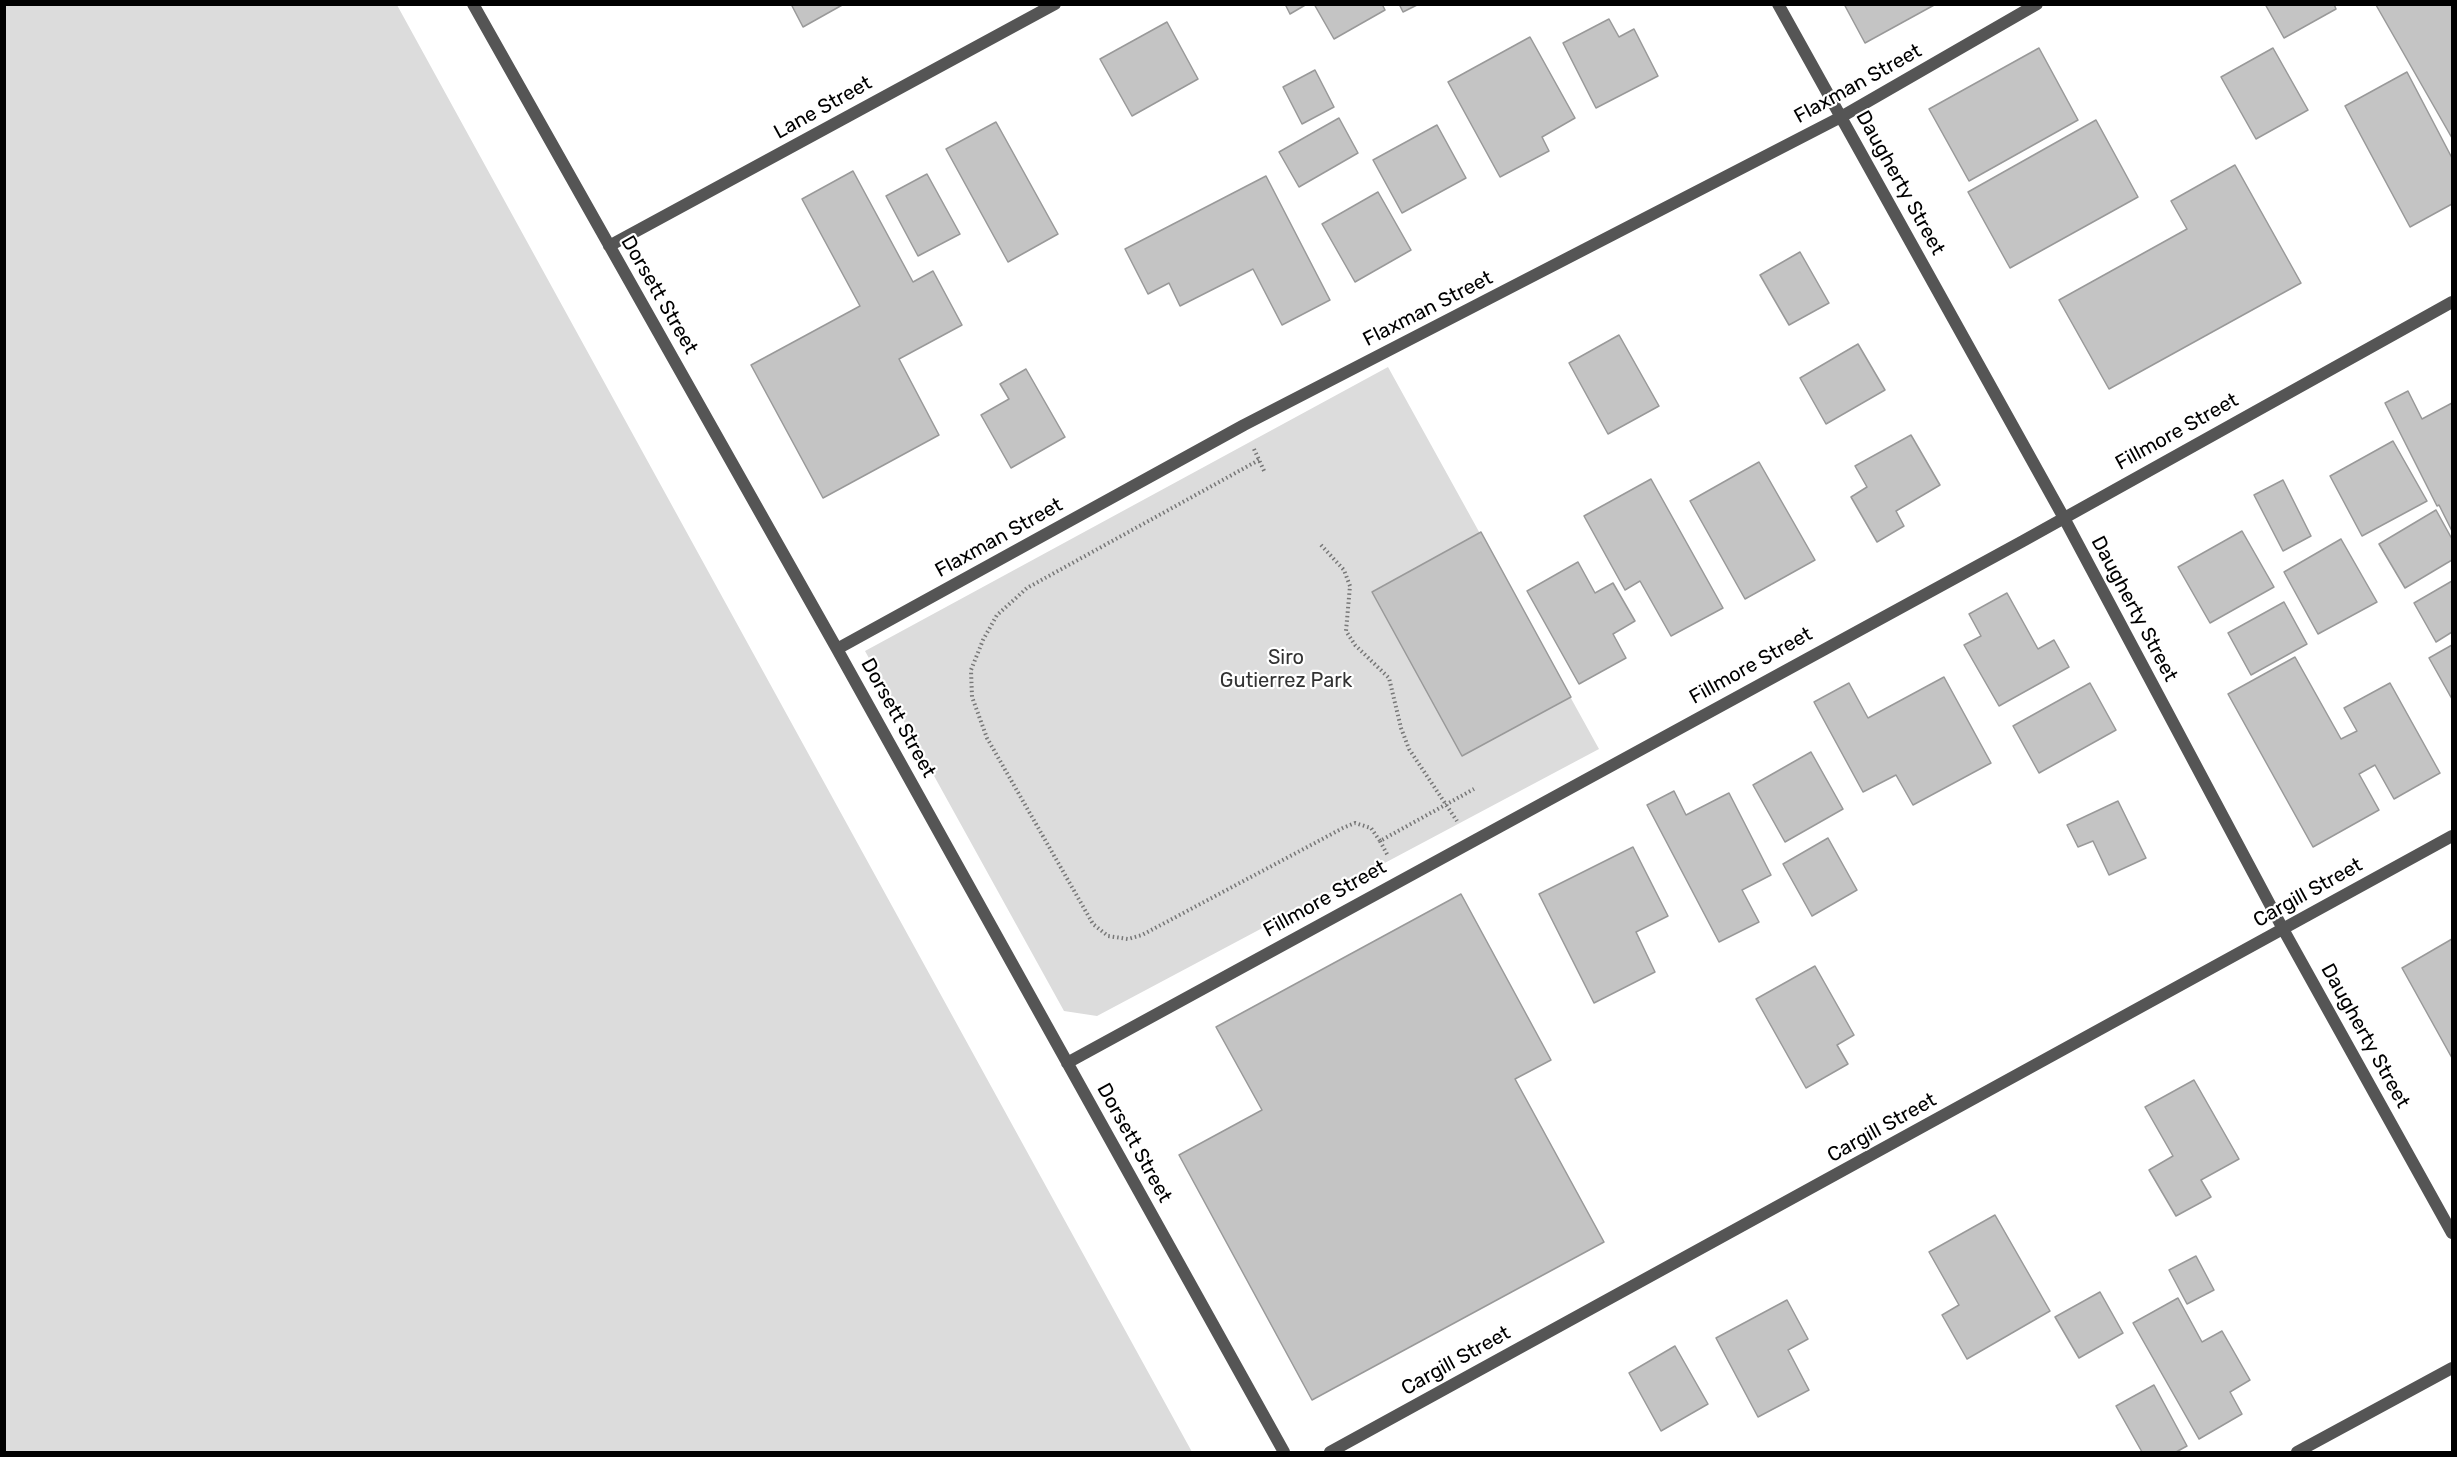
<!DOCTYPE html>
<style>
body{margin:0}
#map{position:relative;width:2457px;height:1457px;overflow:hidden;background:#fff;font-family:Rubik,sans-serif}
canvas{display:block}
.frame{position:absolute;inset:0;border:6px solid #000;pointer-events:none}
</style>
<div id="map">
<canvas width="2457" height="1457"></canvas>
<div class="frame"></div>
</div>
<script>
const g = document.querySelector('canvas').getContext('2d');
g.lineJoin = 'round';
function fillPath(path, color) { g.fillStyle = color; g.fill(path, 'evenodd'); }
const poly = rows => new Path2D(rows.map(r => 'M' + r).join(''));
function stroke(path, color, width, dash) { g.strokeStyle = color; g.lineWidth = width; g.lineCap = dash ? 'butt' : 'round'; g.setLineDash(dash || []); g.stroke(path); }
function label(font, color, halo, rows, align = 'center') {
  g.font = font + ' Rubik,sans-serif'; g.lineWidth = 4.5; g.setLineDash([]); g.textBaseline = 'middle'; g.strokeStyle = halo; g.fillStyle = color; for (const [text, x, y, turn = 0] of rows) {
    g.save(); g.translate(x, y); g.rotate((+turn || 0) * Math.PI / 180); g.textAlign = isNaN(turn) ? turn : align; if (halo) g.strokeText(text, 0, 0); g.fillText(text, 0, 0); g.restore();
  }
}
fillPath(poly([
 [5,4,397,5,1192,1452,5,1452],
 [1388,367,1599,749,1097,1016,1064,1011,865,651]
]), '#dcdcdc');
const building = poly([
 [791,4,844,4,803,27,791,4],
 [1285,4,1307,4,1290,14,1285,4],
 [1314,4,1382,4,1385,10,1334,39,1314,4],
 [1399,4,1419,4,1403,12,1399,4],
 [1844,4,1936,4,1865,43,1844,4],
 [2265,4,2334,4,2336,9,2284,38,2265,4],
 [2452,4,2452,138,2376,5,2452,4],
 [1609,19,1619,37,1634,29,1658,76,1596,108,1563,43,1609,19],
 [1167,22,1198,79,1132,116,1100,59,1167,22],
 [1530,37,1575,118,1542,137,1549,151,1500,177,1448,82,1530,37],
 [2039,48,2078,120,1969,181,1929,109,2039,48],
 [2273,48,2308,110,2256,139,2221,77,2273,48],
 [1315,70,1334,107,1302,124,1283,87,1315,70],
 [2407,72,2452,158,2452,204,2410,227,2345,106,2407,72],
 [1339,118,1358,153,1299,187,1279,152,1339,118],
 [2096,120,2138,197,2010,268,1968,192,2096,120],
 [996,122,1058,234,1008,262,946,149,996,122],
 [1437,125,1466,178,1402,213,1373,160,1437,125],
 [2235,165,2301,283,2109,389,2059,300,2187,229,2171,201,2235,165],
 [853,171,913,282,933,271,962,325,899,359,939,435,823,498,751,365,860,306,802,199,853,171],
 [927,174,960,234,918,256,886,196,927,174],
 [1266,176,1330,300,1282,325,1253,269,1180,306,1169,283,1148,294,1125,249,1266,176],
 [1378,192,1411,250,1355,282,1322,224,1378,192],
 [1800,252,1829,303,1789,325,1760,275,1800,252],
 [1619,335,1659,406,1608,434,1569,363,1619,335],
 [1858,344,1885,390,1826,424,1800,378,1858,344],
 [1026,369,1065,437,1011,468,981,415,1009,399,1000,384,1026,369],
 [2408,391,2422,419,2452,403,2452,531,2439,505,2437,506,2385,403,2408,391],
 [1911,435,1940,485,1896,511,1904,526,1877,542,1851,497,1867,487,1855,466,1911,435],
 [2393,441,2427,501,2362,536,2330,476,2393,441],
 [1759,462,1815,560,1745,599,1690,501,1759,462],
 [1651,479,1723,608,1671,636,1640,581,1625,590,1584,516,1651,479],
 [2283,480,2311,536,2283,551,2254,495,2283,480],
 [2436,510,2452,539,2452,560,2405,588,2379,544,2436,510],
 [2242,531,2274,587,2210,623,2178,567,2242,531],
 [1481,532,1571,697,1462,756,1372,592,1481,532],
 [2341,539,2377,602,2318,634,2284,572,2341,539],
 [1578,562,1595,593,1613,583,1635,621,1613,634,1626,658,1579,684,1527,591,1578,562],
 [2452,581,2452,632,2436,642,2414,603,2452,581],
 [2007,593,2038,649,2054,640,2069,667,1999,706,1964,645,1981,636,1969,614,2007,593],
 [2284,602,2307,644,2251,675,2228,633,2284,602],
 [2452,645,2452,699,2429,658,2452,645],
 [2295,657,2341,739,2357,731,2344,708,2390,683,2440,773,2394,799,2375,765,2359,774,2379,810,2313,847,2228,694,2295,657],
 [1944,677,1991,763,1913,805,1896,775,1863,792,1814,702,1849,683,1868,718,1944,677],
 [2090,683,2116,730,2039,773,2013,726,2090,683],
 [1811,752,1843,809,1785,842,1753,785,1811,752],
 [1674,791,1686,815,1729,793,1771,875,1742,890,1759,922,1719,942,1647,805,1674,791],
 [2118,801,2146,858,2109,875,2093,841,2078,847,2067,825,2118,801],
 [1828,838,1857,890,1812,916,1783,864,1828,838],
 [1633,847,1668,916,1636,932,1655,972,1594,1003,1539,894,1633,847],
 [1461,894,1551,1060,1515,1079,1604,1242,1312,1400,1179,1155,1262,1110,1216,1027,1461,894],
 [2452,939,2452,1058,2402,968,2452,939],
 [1815,966,1854,1035,1837,1045,1848,1064,1806,1088,1756,999,1815,966],
 [2194,1080,2239,1159,2201,1180,2211,1197,2176,1216,2149,1170,2173,1156,2145,1107,2194,1080],
 [1995,1215,2050,1311,1967,1359,1942,1315,1959,1305,1929,1252,1995,1215],
 [2196,1256,2214,1290,2187,1304,2169,1270,2196,1256],
 [2100,1292,2123,1333,2079,1358,2055,1317,2100,1292],
 [2178,1298,2202,1342,2222,1331,2250,1380,2230,1392,2242,1414,2199,1439,2133,1323,2178,1298],
 [1787,1300,1808,1339,1788,1350,1809,1390,1758,1417,1716,1338,1787,1300],
 [1675,1346,1708,1404,1661,1431,1629,1373,1675,1346],
 [2154,1385,2187,1446,2176,1452,2142,1452,2116,1406,2154,1385]
]);
fillPath(building, '#c4c4c4');
stroke(building, '#999', 1.5);
stroke(poly([
 [1254,449,1265,473],
 [1259,460,1027,588,997,615,983,640,971,670,972,697,987,738,1093,924,1108,936,1128,939,1142,935,1343,828,1355,823,1371,828,1380,841,1474,789],
 [1321,545,1344,570,1350,586,1346,631,1355,645,1389,678,1401,728,1409,749,1457,821],
 [1380,841,1388,856]
]), '#777', 4, [1.5, 3]);
stroke(poly([
 [473,4,837,649,1284,1452],
 [1778,4,2064,518,2283,929,2452,1233],
 [609,246,1055,4],
 [837,649,1244,425,1841,117,2037,4],
 [1067,1063,2023,541,2452,302],
 [1330,1452,2452,836],
 [2297,1452,2452,1368]
]), '#555', 12);
label('20px', '#000', '#fff', [
 ["Flaxman Street",1858,84,-29],
 ["Lane Street",823,108,-29],
 ["Daugherty Street",1900,183,61],
 ["Dorsett Street",659,295,60],
 ["Flaxman Street",1428,309,-27],
 ["Fillmore Street",2177,432,-29],
 ["Flaxman Street",999,538,-29],
 ["Daugherty Street",2134,609,62],
 ["Fillmore Street",1751,666,-29],
 ["Dorsett Street",898,718,61],
 ["Cargill Street",2308,893,-29],
 ["Fillmore Street",1325,899,-29],
 ["Daugherty Street",2365,1036,61],
 ["Cargill Street",1882,1128,-29],
 ["Dorsett Street",1134,1143,61],
 ["Cargill Street",1456,1361,-29]
]);
label('20px', '#333', '#fff', [
 ["Siro",1286,658],
 ["Gutierrez Park",1286,681]
]);
</script>
